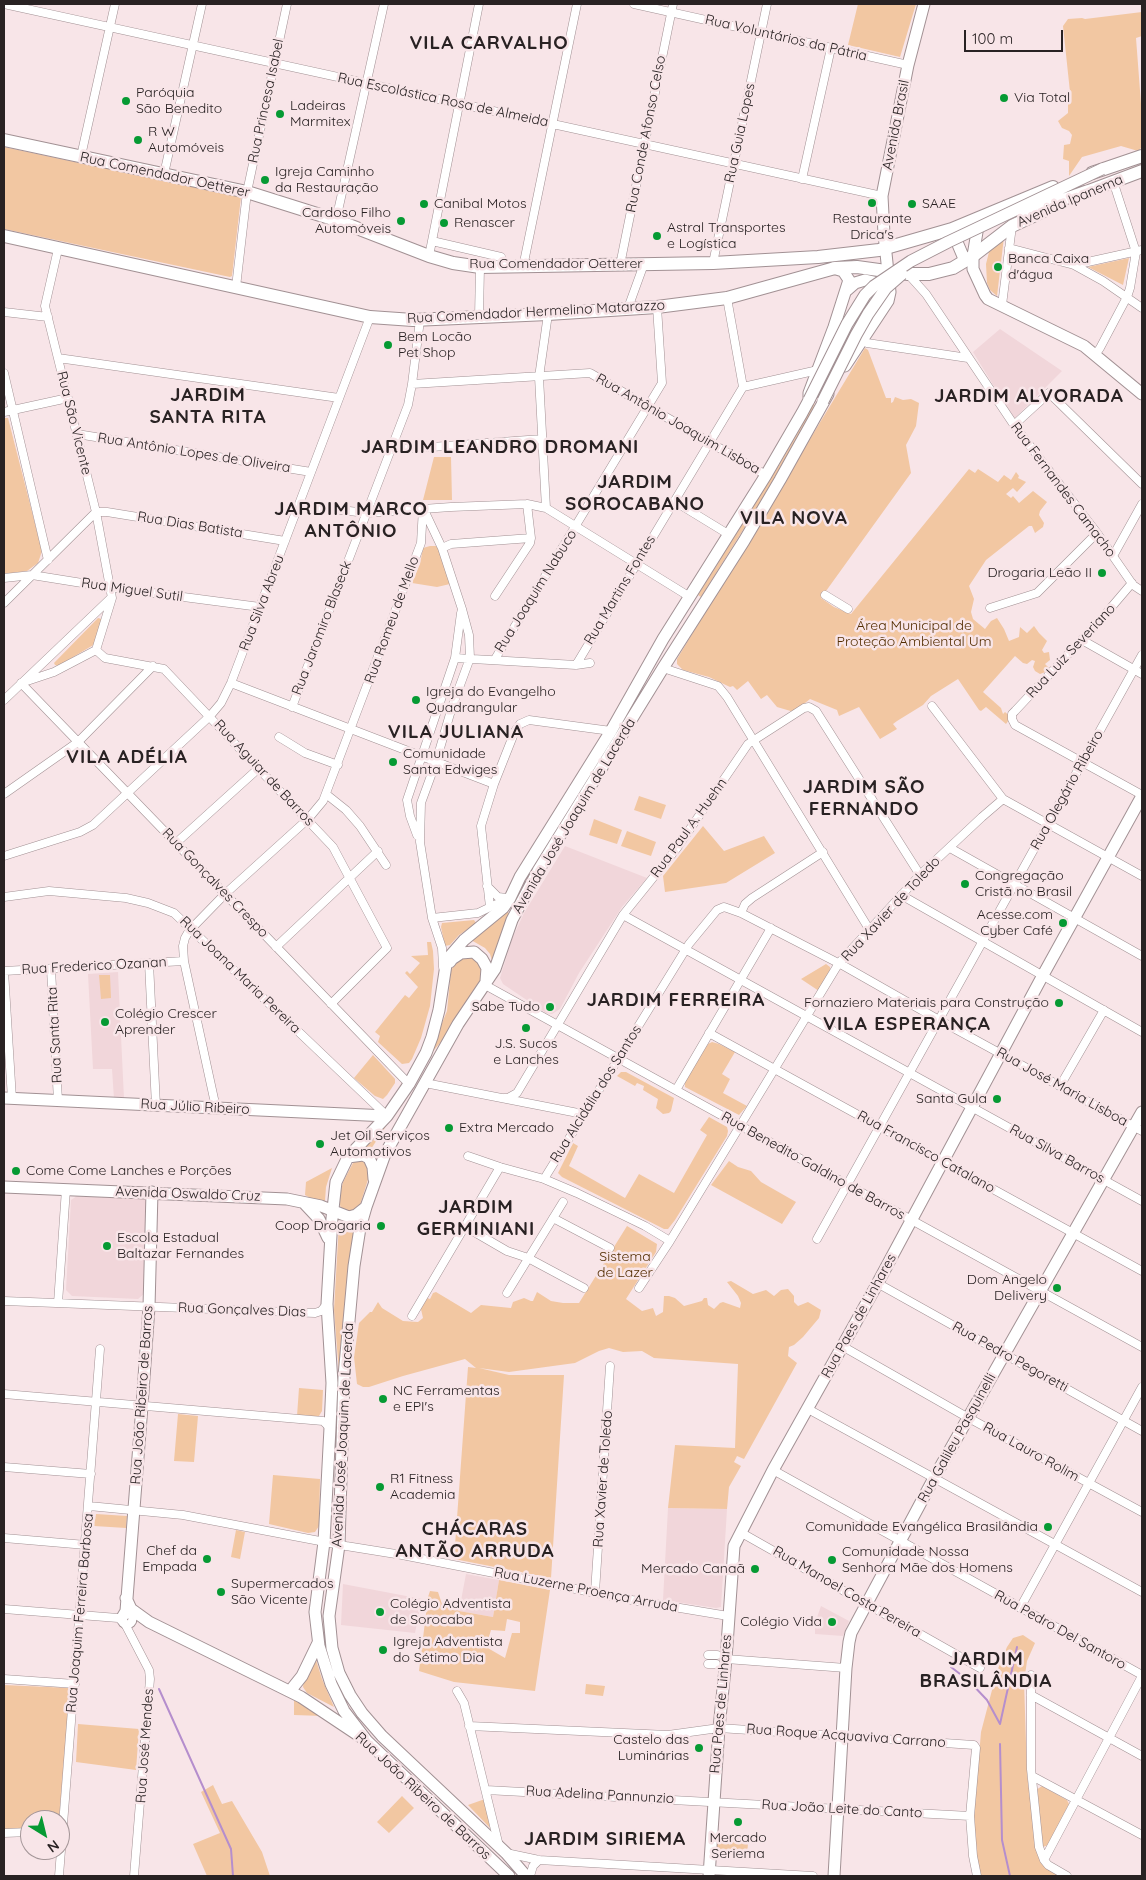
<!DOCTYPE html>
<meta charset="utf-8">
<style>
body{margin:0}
#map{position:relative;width:1146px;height:1880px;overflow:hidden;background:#f8e5e8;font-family:Quicksand,sans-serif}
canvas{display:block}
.frame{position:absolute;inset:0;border:5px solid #292223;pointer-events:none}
.north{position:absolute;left:20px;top:1810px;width:50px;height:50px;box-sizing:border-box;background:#f8e5e8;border:1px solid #a59799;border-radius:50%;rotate:144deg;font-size:14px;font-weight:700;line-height:20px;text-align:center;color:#292223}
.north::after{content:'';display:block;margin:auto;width:18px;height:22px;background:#069a33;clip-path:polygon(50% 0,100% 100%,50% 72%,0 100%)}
.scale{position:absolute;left:964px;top:30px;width:99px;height:22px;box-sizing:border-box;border:2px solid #292223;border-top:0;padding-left:6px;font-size:15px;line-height:18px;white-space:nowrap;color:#292223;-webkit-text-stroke:4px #f8e5e8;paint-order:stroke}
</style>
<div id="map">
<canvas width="1146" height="1880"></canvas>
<div class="frame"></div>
<div class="north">N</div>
<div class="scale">100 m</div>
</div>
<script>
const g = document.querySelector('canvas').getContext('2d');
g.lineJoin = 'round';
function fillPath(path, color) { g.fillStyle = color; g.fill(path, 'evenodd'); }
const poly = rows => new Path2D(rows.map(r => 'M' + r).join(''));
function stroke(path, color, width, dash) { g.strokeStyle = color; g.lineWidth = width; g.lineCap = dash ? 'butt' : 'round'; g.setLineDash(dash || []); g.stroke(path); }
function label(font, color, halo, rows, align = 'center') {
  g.font = font + ' Quicksand,sans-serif'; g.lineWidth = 5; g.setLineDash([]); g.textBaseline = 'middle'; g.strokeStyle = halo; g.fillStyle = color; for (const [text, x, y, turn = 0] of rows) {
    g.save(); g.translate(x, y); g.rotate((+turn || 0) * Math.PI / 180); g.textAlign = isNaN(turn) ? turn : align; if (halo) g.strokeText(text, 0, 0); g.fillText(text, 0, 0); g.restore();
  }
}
fillPath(poly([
 [1000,329,1062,371,1014,419,973,352],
 [565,846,647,878,622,907,579,973,560,1009,552,1014,546,1013,503,984,500,978,512,939,524,913],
 [118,972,124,1099,114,1099,112,1069,93,1069,88,974],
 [77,1196,145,1199,149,1202,144,1294,138,1299,72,1296,66,1290,71,1200],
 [668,1508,727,1509,721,1607,716,1608,663,1600],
 [466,1574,499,1580,493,1617,459,1611],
 [343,1584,422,1599,415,1633,341,1625],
 [821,1606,849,1621,843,1636,815,1634,815,1623]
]), '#f1d6da');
fillPath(poly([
 [858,4,916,4,900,57,848,45],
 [1142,12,1142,36,1136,38,1142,117,1142,147,1138,151,1121,146,1082,157,1069,176,1069,161,1063,159,1064,145,1070,144,1072,135,1069,131,1062,128,1058,121,1068,113,1068,94,1070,92,1063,26,1068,19,1082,18,1085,19],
 [4,147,241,197,232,276,230,277,4,229],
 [1004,237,997,296,990,290,987,283,986,264,989,252,995,244],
 [1129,258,1123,285,1088,267],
 [865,348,868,350,886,398,891,398,891,403,893,402,895,397,903,400,911,399,919,403,916,426,906,445,911,473,821,598,834,607,851,614,969,469,975,473,978,469,998,482,1004,475,1011,480,1016,472,1019,476,1018,478,1026,482,1017,492,1013,488,1006,494,1011,498,1013,496,1019,503,1033,491,1047,502,1040,511,1039,515,1044,523,1043,527,1035,533,1032,526,1029,526,986,560,969,586,974,599,971,612,973,619,985,629,991,621,997,618,1004,629,1009,641,1019,637,1020,627,1027,633,1034,626,1039,633,1047,641,1042,650,1044,653,1049,652,1050,660,1045,664,1049,668,1048,671,1040,674,1035,671,1033,667,1035,661,1032,660,1027,664,1023,663,1015,656,983,692,1001,708,1003,714,1005,712,1011,717,1006,724,986,707,981,711,979,710,958,679,931,696,923,705,897,721,893,724,897,729,880,739,859,707,839,716,837,710,810,699,794,712,777,707,767,695,761,699,748,681,737,690,733,686,730,687,709,677,683,670,677,664,677,659],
 [817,395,813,409,785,463,701,597,698,595,781,462,800,429],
 [4,418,8,418,42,551,38,563,27,571,4,574],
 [434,457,451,457,452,500,423,500],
 [430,546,436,546,440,550,450,584,437,587,412,583,420,564,423,548],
 [98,618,102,619,95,644,58,666,55,665,54,663],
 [639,796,666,805,661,819,634,810],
 [594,819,622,830,617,844,589,835],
 [703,826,724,851,764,836,775,853,726,883,665,892,663,876],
 [627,831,656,842,651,856,621,846],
 [506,909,509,914,492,961,490,954,485,948,471,940],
 [474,920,476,923,474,925,459,935,450,945,445,946,441,927,442,923],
 [427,942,431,942,433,951,434,969,430,1006,421,1038,412,1059,409,1063,402,1064,378,1042,380,1036,375,1032,405,995,409,998,418,987,405,973,407,971,410,974,420,963,411,956,428,955],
 [467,956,477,960,484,974,475,991,451,1030,429,1056,413,1085,371,1149,360,1144,433,1045,447,1011,451,970,459,959],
 [826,964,830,967,830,972,819,991,801,979],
 [99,975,110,975,111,998,101,999],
 [712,1042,719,1044,735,1052,722,1074,730,1079,723,1093,747,1106,739,1115,685,1087,685,1081,708,1044],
 [373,1055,395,1079,395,1083,387,1095,383,1099,375,1096,354,1078],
 [621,1072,626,1072,674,1098,671,1111,669,1113,663,1114,656,1108,658,1099,643,1090,644,1086,637,1083,635,1086,617,1076],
 [709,1117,727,1127,728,1131,727,1136,675,1220,668,1229,664,1229,562,1177,558,1173,573,1143,578,1146,569,1166,625,1198,639,1174,674,1193,707,1135,700,1130],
 [361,1158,371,1170,360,1205,352,1212,341,1210,339,1199,343,1182,353,1163,357,1159],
 [729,1161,738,1167,751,1171,761,1182,796,1202,782,1224,711,1185],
 [332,1168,326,1187,325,1201,312,1199,305,1195,306,1182],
 [339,1223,356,1227,335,1541,333,1541,339,1373,334,1310],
 [627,1226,657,1244,656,1252,626,1299,642,1311,653,1308,656,1316,663,1312,664,1296,669,1296,675,1298,684,1306,702,1301,704,1298,707,1298,708,1305,714,1309,720,1303,723,1302,740,1308,741,1303,738,1296,727,1282,731,1281,753,1294,766,1290,774,1296,781,1290,788,1289,794,1296,794,1302,798,1306,808,1302,821,1310,819,1318,803,1337,794,1345,789,1347,788,1356,797,1363,744,1459,737,1456,734,1462,741,1466,729,1487,727,1509,668,1508,675,1445,735,1448,738,1364,654,1358,642,1351,623,1352,609,1348,599,1351,575,1363,509,1372,479,1368,509,1375,564,1375,551,1578,454,1559,468,1367,476,1368,465,1359,403,1376,369,1387,363,1387,357,1384,354,1357,359,1323,370,1312,372,1312,378,1302,382,1308,403,1321,418,1322,423,1318,420,1305,427,1298,430,1299,433,1293,436,1292,471,1313,481,1305,511,1308,513,1302,524,1298,531,1301,533,1301,537,1292,551,1301,563,1303,579,1303],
 [299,1388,323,1390,322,1411,319,1416,297,1416],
 [178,1414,198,1416,194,1462,174,1461],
 [273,1475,320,1479,319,1526,315,1532,308,1533,269,1524],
 [96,1514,127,1516,126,1528,94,1526],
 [236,1530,245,1532,240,1559,231,1557],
 [499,1580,550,1590,535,1691,454,1682,419,1671,428,1597,430,1591,438,1592,443,1607,456,1604,459,1611,493,1617],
 [507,1619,520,1622,520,1633,512,1633,505,1658,486,1647,491,1630,505,1631],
 [1023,1635,1035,1643,1027,1661,1024,1682,1027,1773,1036,1847,1061,1876,981,1876,977,1857,974,1817,981,1732,997,1671,1007,1647,1013,1638],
 [316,1660,322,1679,334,1707,307,1693,303,1687,304,1679],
 [586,1684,605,1686,603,1696,585,1694],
 [4,1685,70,1688,59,1820,30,1820,30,1830,4,1831],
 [294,1700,308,1707,323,1716,294,1715],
 [78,1724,139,1729,136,1770,76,1762],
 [213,1785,222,1804,232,1801,262,1852,270,1876,207,1876,193,1844,220,1833,201,1792],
 [1042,1786,1067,1800,1069,1804,1048,1845,1043,1847,1041,1845,1036,1790],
 [402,1796,414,1808,389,1833,377,1822],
 [485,1799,490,1828,468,1805],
 [716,1841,748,1843,747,1856,716,1854]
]), '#f2c7a2');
stroke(poly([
 [951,1667,969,1681,987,1700,1000,1724],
 [159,1689,231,1849,233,1876],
 [1000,1724,1017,1647],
 [1000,1744,1002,1840,1010,1876]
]), '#b58ecd', 2);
const street = poly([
 [4,4,882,196],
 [634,4,908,65],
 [81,156,115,4],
 [164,174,202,4],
 [802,179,831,48],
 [336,220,384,4],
 [432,241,501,257],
 [1009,248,1074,265,1103,281,1142,308],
 [429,256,479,4],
 [713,263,767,4],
 [620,265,673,4],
 [1074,265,1142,250],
 [523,267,577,4],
 [908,274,926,294,1014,425,1097,533,1133,585,1142,591],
 [236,287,247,192,287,4],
 [1002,305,1012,226],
 [628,308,644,264],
 [4,312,48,317],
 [479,317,480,267],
 [862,340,867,343,968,358],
 [1095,355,1100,348,1127,297,1130,288,1136,252,1113,181],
 [58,358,339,398],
 [4,373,48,560],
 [412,384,590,373,766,475],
 [743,387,818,370],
 [4,412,68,398],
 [1014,425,1049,393,1142,484],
 [77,434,311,472],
 [390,450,542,439],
 [674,501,728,534],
 [299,505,366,513,451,507,527,504,546,508,690,597],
 [546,508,539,377,548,314],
 [424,510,442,548,462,609,469,635,470,658,452,707,436,762,421,803,420,842,432,918,442,948,443,967],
 [96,512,107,512,285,541],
 [442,548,451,544,531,538],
 [1113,556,1142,504],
 [4,578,32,575,107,587,260,607],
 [1132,583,1103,617,1015,711,1012,714,1012,719,1015,725,1142,795],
 [825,595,848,609],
 [495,596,530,543,531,538,527,504],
 [4,603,96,512],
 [990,608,1037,593,1097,533],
 [1082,640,1142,674],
 [96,650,105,658,164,669,333,847,387,948,331,1004],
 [455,658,576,665,590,663],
 [495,659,662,383,657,307],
 [576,665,743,387,727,298],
 [663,668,718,686,727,697,869,929],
 [21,683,409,1084],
 [21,683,54,672,96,650,112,598,96,512,45,306,58,249],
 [231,683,494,784],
 [4,700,111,598],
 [932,706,1003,799,1142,876],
 [292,707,408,405,412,384,420,320],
 [279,737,305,753,338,765],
 [4,794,78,742,153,666],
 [326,794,346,810,360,826,386,865],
 [417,835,410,816,407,800,455,658,461,613],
 [176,843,259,768],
 [950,848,1142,956],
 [4,856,80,832,93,825,210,716,221,703,231,683,370,317],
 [487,886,498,897,507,898],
 [901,895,1142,1032],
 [4,897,49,891,126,898,148,903,174,913,387,1116],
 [490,907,481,826,494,784,515,731,520,724,529,720,611,731],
 [741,913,745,904,752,898,823,852],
 [623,915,1142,1201],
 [432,918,478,913,509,898],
 [276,947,378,851],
 [149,963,156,1106],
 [51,969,58,1101],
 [4,971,184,961],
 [4,971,12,1099],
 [485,985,1142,1347],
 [709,1033,1142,1271],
 [425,1083,583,1114],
 [1060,1086,1104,1010],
 [676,1090,771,928],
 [504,1098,508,1098,517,1093,623,915,677,848,748,744,804,708,809,707,816,711,920,875],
 [216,1108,184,961,183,946,185,938,189,931,225,894,308,819,323,801,421,543,423,508],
 [468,1156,500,1167,544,1179,577,1193,645,1226,670,1241],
 [544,1179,689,944,717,910,724,907,741,913,844,966,939,1020,1142,1131],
 [553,1218,610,1248],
 [464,1226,507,1251,528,1258,584,1288],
 [817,1239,1142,655],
 [877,1283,1142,1431],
 [639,1288,670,1241,839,963,920,875,982,817,1003,799],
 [507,1293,563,1202],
 [4,1301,315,1313,321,1311,327,1304],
 [58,1303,66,1189],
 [412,1316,500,1167],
 [842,1346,965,1416,1142,1512],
 [4,1394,323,1421,330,1428],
 [808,1409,1142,1592],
 [4,1467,91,1474],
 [773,1470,1142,1675],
 [89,1506,183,1515,346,1546,402,1555,632,1600,728,1616],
 [740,1532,980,1668],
 [4,1538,86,1545],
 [595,1592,610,1366],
 [1020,1608,1142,1387],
 [4,1609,118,1618,123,1621],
 [124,1622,149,1670,150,1679,134,1876],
 [708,1655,717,1655],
 [726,1659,846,1668],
 [708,1664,716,1664],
 [1031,1675,1031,1769,1039,1847,1044,1860,1048,1865,1067,1876],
 [4,1679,75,1684],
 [457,1691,464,1703,499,1846],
 [1031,1695,1142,1756],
 [469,1726,668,1735,719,1728,974,1745,976,1748,970,1816,973,1856,977,1876],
 [1032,1776,1142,1835],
 [486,1790,970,1816],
 [4,1833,30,1832],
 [506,1853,539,1860,813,1876],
 [1044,1860,1142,1676],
 [59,1876,100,1349],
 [530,1876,533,1866,539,1860]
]);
const secondary = poly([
 [979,220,973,256,973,269,985,295,988,299,1084,346,1142,394],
 [949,233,954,235,965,261],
 [847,290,855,283,865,280,874,282,882,289],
 [845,366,888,301,890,292,884,234,882,196,908,65,924,4],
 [450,962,452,959,461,953,474,952,482,959,487,968,486,981],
 [4,1098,387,1116],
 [348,1157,363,1155,369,1158,373,1167,374,1179],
 [4,1187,287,1199,321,1206,349,1217,356,1215,366,1207],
 [304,1203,319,1219,328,1238],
 [126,1598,131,1609,149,1622,301,1697,367,1741,509,1876],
 '123 1619a4 4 0 1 1 8 0a4 4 0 1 1-8 0Z',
 [123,1616,126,1611,142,1406,149,1307,152,1192],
 [290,1691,302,1676,318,1643],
 [367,1741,344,1711,331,1684,319,1646,315,1612,324,1542,330,1428,332,1383,327,1304,332,1218,336,1182,348,1157,387,1116,409,1084,426,1053,432,1037,439,1010,446,965,450,956,464,940,503,908,510,898,520,877,611,731,663,639,766,475,802,413,809,400,809,393,834,327,849,280,843,271,833,268],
 [526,1876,506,1853,382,1736,362,1713,350,1695,339,1673,332,1648,329,1616,339,1545,344,1376,354,1266,360,1228,366,1207,385,1154,458,1024,495,969,512,920,538,871,663,668,744,541,780,480,828,394],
 [709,1876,719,1728,726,1659,734,1546,773,1470,875,1288,1043,975,1142,796],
 [834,1876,846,1668,849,1642,851,1633,934,1478,1142,1112]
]);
const primary = poly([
 [4,140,247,192,336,220,429,256,453,263,480,267,713,263,818,257,879,250,952,229,1053,187],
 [1092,173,1142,156],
 [1078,195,1142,171],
 [4,236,370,317,413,320,548,314,657,307,727,298,835,268,857,267,908,274,929,274,953,268,973,256,1012,226,1046,210]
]);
stroke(street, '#a29194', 9);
stroke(secondary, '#a29194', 13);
stroke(primary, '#a29194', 14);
stroke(street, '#fff', 8);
stroke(secondary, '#fff', 11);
stroke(primary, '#fff', 12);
const secondaryBridge = poly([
 [1025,213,1087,191],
 [809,400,847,324,865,295,874,286,911,261,948,242,1102,169],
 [823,401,856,335,868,314,886,288,902,274]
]);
stroke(secondaryBridge, '#a29194', 13, []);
stroke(secondaryBridge, '#fff', 11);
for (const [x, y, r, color] of [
 [1004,98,5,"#069a33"],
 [126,101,5,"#069a33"],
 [280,114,5,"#069a33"],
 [138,140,5,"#069a33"],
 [265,180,5,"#069a33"],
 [872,203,5,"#069a33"],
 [424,204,5,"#069a33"],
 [912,204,5,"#069a33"],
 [401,221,5,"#069a33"],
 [444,223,5,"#069a33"],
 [657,236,5,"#069a33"],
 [998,267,5,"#069a33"],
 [388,345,5,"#069a33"],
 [1102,573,5,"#069a33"],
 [416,700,5,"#069a33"],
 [393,762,5,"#069a33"],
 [965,884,5,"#069a33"],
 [1063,923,5,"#069a33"],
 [1059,1003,5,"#069a33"],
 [550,1007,5,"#069a33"],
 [105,1022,5,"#069a33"],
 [526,1028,5,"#069a33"],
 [997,1099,5,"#069a33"],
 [449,1128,5,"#069a33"],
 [320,1144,5,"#069a33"],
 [16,1171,5,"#069a33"],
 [381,1226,5,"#069a33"],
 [107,1246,5,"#069a33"],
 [1057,1288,5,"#069a33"],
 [383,1399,5,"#069a33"],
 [380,1487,5,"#069a33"],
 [1048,1527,5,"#069a33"],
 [207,1559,5,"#069a33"],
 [832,1560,5,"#069a33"],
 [755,1569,5,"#069a33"],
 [221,1592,5,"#069a33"],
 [380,1612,5,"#069a33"],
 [832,1622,5,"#069a33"],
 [383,1650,5,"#069a33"],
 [699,1748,5,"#069a33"],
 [738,1822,5,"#069a33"]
]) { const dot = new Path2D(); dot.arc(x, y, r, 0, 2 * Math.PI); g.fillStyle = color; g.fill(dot); stroke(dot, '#f8e5e8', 2); }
label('14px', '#292223', '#f8e5e8', [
 ["Rua Voluntários da Pátria",786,38,13],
 ["Rua Escolástica Rosa de Almeida",443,100,12],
 ["Rua Princesa Isabel",266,101,-78],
 ["Avenida Brasil",896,125,-79],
 ["Rua Guia Lopes",740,133,-78],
 ["Rua Conde Afonso Celso",646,134,-79],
 ["Rua Comendador Oetterer",165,175,12],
 ["Avenida Ipanema",1070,201,-23],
 ["Rua Comendador Oetterer",556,264],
 ["Rua Comendador Hermelino Matarazzo",536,312,-3],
 ["Rua São Vicente",74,423,76],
 ["Rua Antônio Joaquim Lisboa",678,424,30],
 ["Rua Antônio Lopes de Oliveira",194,453,9],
 ["Rua Fernandes Camacho",1063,490,53],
 ["Rua Dias Batista",190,525,9],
 ["Rua Miguel Sutil",132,590,8],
 ["Rua Martins Fontes",620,590,-59],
 ["Rua Joaquim Nabuco",536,591,-58],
 ["Rua Silva Abreu",262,603,-69],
 ["Rua Romeu de Mello",392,620,-70],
 ["Rua Jaromiro Blaseck",322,628,-69],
 ["Rua Luiz Severiano",1071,651,-47],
 ["Rua Aguiar de Barros",264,773,47],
 ["Rua Olegário Ribeiro",1067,790,-61],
 ["Avenida José Joaquim de Lacerda",574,816,-59],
 ["Rua Paul A. Huehn",689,828,-54],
 ["Rua Gonçalves Crespo",215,883,46],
 ["Rua Xavier de Toledo",891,909,-47],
 ["Rua Frederico Ozanan",94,966,-3],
 ["Rua Joana Maria Pereira",240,975,44],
 ["Rua Santa Rita",55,1035,-93],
 ["Rua José Maria Lisboa",1062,1087,29],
 ["Rua Alcidália dos Santos",596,1094,-58],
 ["Rua Júlio Ribeiro",195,1107,3],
 ["Rua Francisco Catalano",926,1152,29],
 ["Rua Silva Barros",1057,1154,29],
 ["Rua Benedito Galdino de Barros",813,1166,29],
 ["Avenida Oswaldo Cruz",188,1194,2],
 ["Rua Gonçalves Dias",242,1310,2],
 ["Rua Paes de Linhares",859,1316,-61],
 ["Rua Pedro Pegoretti",1010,1357,29],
 ["Rua João Ribeiro de Barros",142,1395,-86],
 ["Avenida José Joaquim de Lacerda",343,1435,-87],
 ["Rua Galileu Pasquinelli",957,1438,-61],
 ["Rua Lauro Rolim",1031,1452,29],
 ["Rua Xavier de Toledo",603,1479,-86],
 ["Rua Luzerne Proença Arruda",586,1590,11],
 ["Rua Manoel Costa Pereira",847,1592,30],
 ["Rua Joaquim Ferreira Barbosa",80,1613,-85],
 ["Rua Pedro Del Santoro",1060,1630,29],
 ["Rua Paes de Linhares",721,1704,-85],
 ["Rua Roque Acquaviva Carrano",846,1736,4],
 ["Rua José Mendes",145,1746,-86],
 ["Rua Adelina Pannunzio",600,1795,3],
 ["Rua João Ribeiro de Barros",423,1796,43],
 ["Rua João Leite do Canto",842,1809,3]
]);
label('14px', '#292223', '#f8e5e8', [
 ["Paróquia",136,93],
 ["São Benedito",136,109],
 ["Via Total",1014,98],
 ["Ladeiras",290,106],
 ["Marmitex",290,122],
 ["R W",148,132],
 ["Automóveis",148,148],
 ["Igreja Caminho",275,172],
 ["da Restauração",275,188],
 ["Canibal Motos",434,204],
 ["SAAE",922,204],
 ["Cardoso Filho",391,213,"right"],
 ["Automóveis",391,229,"right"],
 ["Restaurante",872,219,"center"],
 ["Drica's",872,235,"center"],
 ["Renascer",454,223],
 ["Astral Transportes",667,228],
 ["e Logística",667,244],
 ["Banca Caixa",1008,259],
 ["d'água",1008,275],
 ["Bem Locão",398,337],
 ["Pet Shop",398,353],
 ["Drogaria Leão II",1092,573,"right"],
 ["Igreja do Evangelho",426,692],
 ["Quadrangular",426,708],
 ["Comunidade",403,754],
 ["Santa Edwiges",403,770],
 ["Congregação",975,876],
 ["Cristã no Brasil",975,892],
 ["Acesse.com",1053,915,"right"],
 ["Cyber Café",1053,931,"right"],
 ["Fornaziero Materiais para Construção",1049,1003,"right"],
 ["Sabe Tudo",540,1007,"right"],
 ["Colégio Crescer",115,1014],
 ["Aprender",115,1030],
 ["J.S. Sucos",526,1044,"center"],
 ["e Lanches",526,1060,"center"],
 ["Santa Gula",987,1099,"right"],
 ["Extra Mercado",459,1128],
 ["Jet Oil Serviços",330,1136],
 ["Automotivos",330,1152],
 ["Come Come Lanches e Porções",26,1171],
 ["Coop Drogaria",371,1226,"right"],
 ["Escola Estadual",117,1238],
 ["Baltazar Fernandes",117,1254],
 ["Dom Angelo",1047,1280,"right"],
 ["Delivery",1047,1296,"right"],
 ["NC Ferramentas",393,1391],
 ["e EPI's",393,1407],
 ["R1 Fitness",390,1479],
 ["Academia",390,1495],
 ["Comunidade Evangélica Brasilândia",1038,1527,"right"],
 ["Chef da",197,1551,"right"],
 ["Empada",197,1567,"right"],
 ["Comunidade Nossa",842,1552],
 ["Senhora Mãe dos Homens",842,1568],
 ["Mercado Canaã",745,1569,"right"],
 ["Supermercados",231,1584],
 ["São Vicente",231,1600],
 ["Colégio Adventista",390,1604],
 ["de Sorocaba",390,1620],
 ["Colégio Vida",822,1622,"right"],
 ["Igreja Adventista",393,1642],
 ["do Sétimo Dia",393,1658],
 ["Castelo das",689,1740,"right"],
 ["Luminárias",689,1756,"right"],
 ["Mercado",738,1838,"center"],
 ["Seriema",738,1854,"center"]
], 'left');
label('14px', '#532d00', '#f8e5e8', [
 ["Área Municipal de",914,626],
 ["Proteção Ambiental Um",914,642],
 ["Sistema",625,1257],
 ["de Lazer",625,1273]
]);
g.letterSpacing = '1px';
label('bold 19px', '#292223', '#f8e5e8', [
 ["VILA CARVALHO",489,43],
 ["JARDIM",208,395],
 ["SANTA RITA",208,417],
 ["JARDIM ALVORADA",1029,396],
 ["JARDIM LEANDRO DROMANI",500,447],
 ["JARDIM",635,482],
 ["SOROCABANO",635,504],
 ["JARDIM MARCO",351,509],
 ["ANTÔNIO",351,531],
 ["VILA NOVA",794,518],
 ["VILA JULIANA",456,732],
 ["VILA ADÉLIA",127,757],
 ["JARDIM SÃO",864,787],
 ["FERNANDO",864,809],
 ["JARDIM FERREIRA",676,1000],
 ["VILA ESPERANÇA",907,1024],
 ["JARDIM",476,1207],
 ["GERMINIANI",476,1229],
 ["CHÁCARAS",475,1529],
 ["ANTÃO ARRUDA",475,1551],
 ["JARDIM",986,1659],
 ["BRASILÂNDIA",986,1681],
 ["JARDIM SIRIEMA",605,1839]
]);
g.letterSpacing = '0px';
</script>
